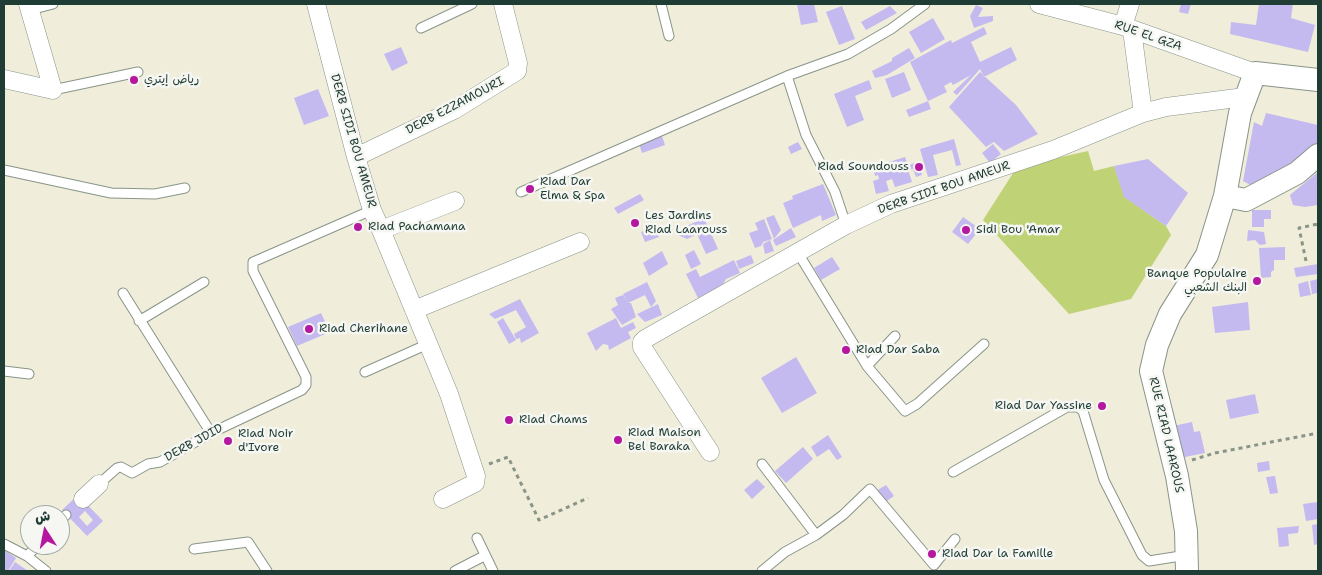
<!DOCTYPE html>
<meta charset="utf-8">
<style>
body{margin:0}
#map{position:relative;width:1322px;height:575px;overflow:hidden;background:#f0eddb;font-family:"Shantell Sans","Playpen Sans Arabic",sans-serif}
canvas{display:block}
.frame{position:absolute;inset:0;border:5px solid #1f3d34;pointer-events:none}
.north{position:absolute;left:20px;top:505px;width:50px;height:50px;box-sizing:border-box;background:#f6f6f2;border:1px solid #a0aca6;border-radius:50%;rotate:349deg;font-size:14px;font-weight:700;line-height:20px;text-align:center;color:#1f3d34}
.north::after{content:'';display:block;margin:auto;width:18px;height:22px;background:#b5179e;clip-path:polygon(50% 0,100% 100%,50% 72%,0 100%)}
</style>
<div id="map">
<canvas width="1322" height="575"></canvas>
<div class="frame"></div>
<div class="north">ش</div>
</div>
<script>
const g = document.querySelector('canvas').getContext('2d');
g.lineJoin = 'round';
function fillPath(path, color) { g.fillStyle = color; g.fill(path, 'evenodd'); }
const poly = rows => new Path2D(rows.map(r => 'M' + r).join(''));
function stroke(path, color, width, dash) { g.strokeStyle = color; g.lineWidth = width; g.lineCap = dash ? 'butt' : 'round'; g.setLineDash(dash || []); g.stroke(path); }
function label(font, color, halo, rows, align = 'center') {
  g.font = font + ' "Shantell Sans","Playpen Sans Arabic",sans-serif'; g.lineWidth = 5; g.setLineDash([]); g.textBaseline = 'middle'; g.strokeStyle = halo; g.fillStyle = color; for (const [text, x, y, turn = 0] of rows) {
    g.save(); g.translate(x, y); g.rotate((+turn || 0) * Math.PI / 180); g.textAlign = isNaN(turn) ? turn : align; if (halo) g.strokeText(text, 0, 0); g.fillText(text, 0, 0); g.restore();
  }
}
fillPath(poly([
 [1088,151,1094,171,1114,166,1125,197,1166,226,1171,235,1131,299,1069,314,983,220,1017,167]
]), '#bfd276');
fillPath(poly([
 [797,4,814,4,818,22,801,25],
 [1181,4,1191,4,1188,14,1179,12],
 [1259,4,1293,4,1291,18,1315,25,1308,52,1230,34,1231,22,1256,25],
 [976,5,983,8,978,17,993,16,993,21,974,28,970,16],
 [842,6,855,39,839,45,826,12],
 [890,6,897,13,866,30,861,22],
 [933,18,945,39,921,53,909,32],
 [984,27,987,34,971,42,980,62,1011,47,1017,60,984,77,980,69,957,95,953,92,971,75,953,85,951,82,944,86,947,92,928,101,910,62,951,40,952,43],
 [401,47,408,63,392,71,384,54],
 [909,48,915,58,887,75,875,78,872,71,892,61,892,58],
 [904,72,911,90,892,98,885,79],
 [980,72,1016,105,1038,134,1004,151,994,142,986,147,949,107],
 [869,80,872,89,855,96,864,120,847,127,834,94],
 [318,89,329,116,304,125,294,98],
 [928,101,931,109,909,117,906,110],
 [1266,113,1318,125,1318,152,1262,191,1243,181,1254,122,1262,126],
 [662,136,665,145,642,153,639,144],
 [954,139,961,165,956,166,952,150,933,155,938,175,928,177,920,149],
 [798,142,802,149,791,154,788,147],
 [993,144,1001,154,990,163,982,153],
 [905,157,908,165,918,162,922,175,916,177,913,169,908,170,912,182,895,187,892,179,886,181,889,191,876,194,873,181,879,179,878,175,875,176,873,167],
 [1148,159,1188,193,1166,226,1124,197,1114,166],
 [1318,172,1318,205,1305,207,1293,205,1290,195],
 [823,184,836,215,822,221,821,215,793,228,783,203,793,199,792,196],
 [640,194,644,200,618,214,614,208],
 [1252,210,1271,210,1271,219,1264,219,1264,227,1252,227],
 [774,215,781,230,774,239,766,218],
 [963,217,980,229,968,244,952,232],
 [704,218,718,249,706,254,697,234,687,239,678,235,676,231],
 [764,219,772,239,763,242,761,246,755,248,749,233,758,230,755,223],
 [655,227,659,237,645,242,641,232],
 [791,228,796,237,776,246,773,240],
 [1248,230,1264,232,1266,244,1260,245,1255,240,1247,241],
 [770,240,774,251,765,254,763,244],
 [1285,247,1285,260,1274,260,1274,270,1271,272,1271,277,1261,278,1259,248],
 [694,250,701,264,691,269,685,255],
 [662,251,668,264,649,276,643,263],
 [751,255,754,263,739,269,736,261],
 [832,257,840,269,821,280,814,268],
 [734,260,740,273,726,279,722,286,698,298,686,274,696,269,700,277],
 [1318,264,1318,274,1296,277,1294,268],
 [1318,279,1318,293,1312,294,1310,281],
 [1308,281,1311,295,1300,297,1298,284],
 [647,282,656,301,651,307,645,295,628,303,631,303,636,317,622,325,611,309,618,305,615,298,623,295,627,301,623,294],
 [520,299,539,333,521,343,520,338,516,339,514,334,526,327,516,310,495,319,489,314],
 [1248,302,1250,330,1215,333,1212,307],
 [658,304,662,315,645,322,637,314],
 [321,313,330,332,297,346,288,327],
 [503,318,516,340,509,344,497,322],
 [616,318,621,328,633,322,636,328,628,332,631,338,609,350,608,345,603,344,596,351,587,333],
 [796,357,817,393,782,413,761,378],
 [1255,394,1259,413,1230,419,1226,400],
 [1192,422,1194,432,1200,431,1205,453,1180,458,1173,426],
 [828,435,842,457,837,460,829,449,817,457,811,447],
 [803,447,813,459,786,483,775,471],
 [1269,461,1270,470,1258,472,1257,463],
 [1275,476,1278,493,1270,494,1266,477],
 [757,479,765,487,752,499,744,490],
 [886,485,894,496,884,503,876,491],
 [78,495,103,521,87,536,62,510],
 [85,511,93,520,87,526,79,517],
 [1318,502,1318,519,1306,521,1303,504],
 [1318,524,1318,544,1314,545,1312,525],
 [1299,526,1298,533,1288,534,1289,546,1279,547,1277,528],
 [4,550,16,558,8,571,4,571],
 [15,562,28,571,9,571]
]), '#c4baf0');
const service = poly([
 [661,4,669,36],
 [30,10,53,4],
 [421,28,472,4],
 [787,76,806,135,835,192,846,225],
 [53,90,138,72],
 [4,170,111,193,155,194,185,188],
 [521,192,787,76,848,54,891,29,925,4],
 [798,253,867,366,905,411,917,404,984,344],
 [123,293,211,433],
 [139,321,204,282],
 [867,366,895,336],
 [4,371,29,374],
 [365,372,428,344],
 [762,464,816,535,843,515,870,489,934,565,955,539],
 [953,472,1067,407,1078,407,1083,411,1104,480,1142,555,1149,561,1187,555],
 [99,484,117,468,121,467,132,473,148,464,160,462,211,433,302,390,306,385,306,377,253,271,253,262,372,210],
 [60,521,66,515],
 [477,538,493,571],
 [4,544,27,556,46,571],
 [194,549,248,542,267,571],
 [27,556,38,545],
 [455,571,484,556],
 [762,571,785,552,816,535]
]);
const minor = poly([
 [316,4,356,157,372,210,381,230,455,201],
 [1039,4,1123,26,1255,73],
 [1123,26,1130,4],
 [1132,30,1143,113],
 [4,79,53,90,28,4],
 [356,157,454,110,517,71,518,63,503,4],
 [381,230,449,394,476,476,475,483,443,499],
 [414,310,580,242],
 [710,452,642,347,642,342,645,339,846,225,891,204,1053,150,1143,113,1166,107,1245,97],
 [83,499,99,484]
]);
const tertiary = poly([
 [1225,196,1246,200,1297,173,1318,155],
 [1187,571,1186,531,1177,476,1151,371,1157,345,1170,314,1207,255,1225,196,1240,113,1255,73,1318,80]
]);
stroke(service, '#889588', 11);
stroke(minor, '#889588', 19);
stroke(tertiary, '#889588', 24);
stroke(poly([
 [1306,261,1299,228,1318,224],
 [1192,460,1215,453,1318,433],
 [489,464,508,457,539,520,588,498]
]), '#889588', 3, [4, 4]);
stroke(service, '#fff', 9);
stroke(minor, '#fff', 18);
stroke(tertiary, '#fff', 22);
for (const [x, y, r, color] of [
 [134,80,5,"#b5179e"],
 [919,167,5,"#b5179e"],
 [530,189,5,"#b5179e"],
 [635,223,5,"#b5179e"],
 [358,227,5,"#b5179e"],
 [966,230,5,"#b5179e"],
 [1257,281,5,"#b5179e"],
 [309,329,5,"#b5179e"],
 [846,350,5,"#b5179e"],
 [1102,406,5,"#b5179e"],
 [509,420,5,"#b5179e"],
 [618,440,5,"#b5179e"],
 [228,441,5,"#b5179e"],
 [932,554,5,"#b5179e"]
]) { const dot = new Path2D(); dot.arc(x, y, r, 0, 2 * Math.PI); g.fillStyle = color; g.fill(dot); stroke(dot, '#f6f6f2', 2); }
label('12px', '#1f3d34', '#f6f6f2', [
 ["RUE EL GZA",1148,36,19],
 ["DERB EZZAMOURI",455,106,-28],
 ["DERB SIDI BOU AMEUR",353,141,74],
 ["DERB SIDI BOU AMEUR",944,188,-19],
 ["RUE RIAD LAAROUS",1166,435,77],
 ["DERB JDID",194,443,-29]
]);
label('12px', '#1f3d34', '#f6f6f2', [
 ["رياض إيتري",144,80],
 ["Riad Soundouss",909,167,"right"],
 ["Riad Dar",540,182],
 ["Elma & Spa",540,196],
 ["Les Jardins",645,216],
 ["Riad Laarouss",645,230],
 ["Riad Pachamana",368,227],
 ["Sidi Bou 'Amar",976,230],
 ["Banque Populaire",1247,274,"right"],
 ["البنك الشعبي",1247,288,"right"],
 ["Riad Cherihane",319,329],
 ["Riad Dar Saba",856,350],
 ["Riad Dar Yassine",1092,406,"right"],
 ["Riad Chams",519,420],
 ["Riad Maison",628,433],
 ["Bel Baraka",628,447],
 ["Riad Noir",238,434],
 ["d'Ivore",238,448],
 ["Riad Dar la Famille",942,554]
], 'left');
</script>
